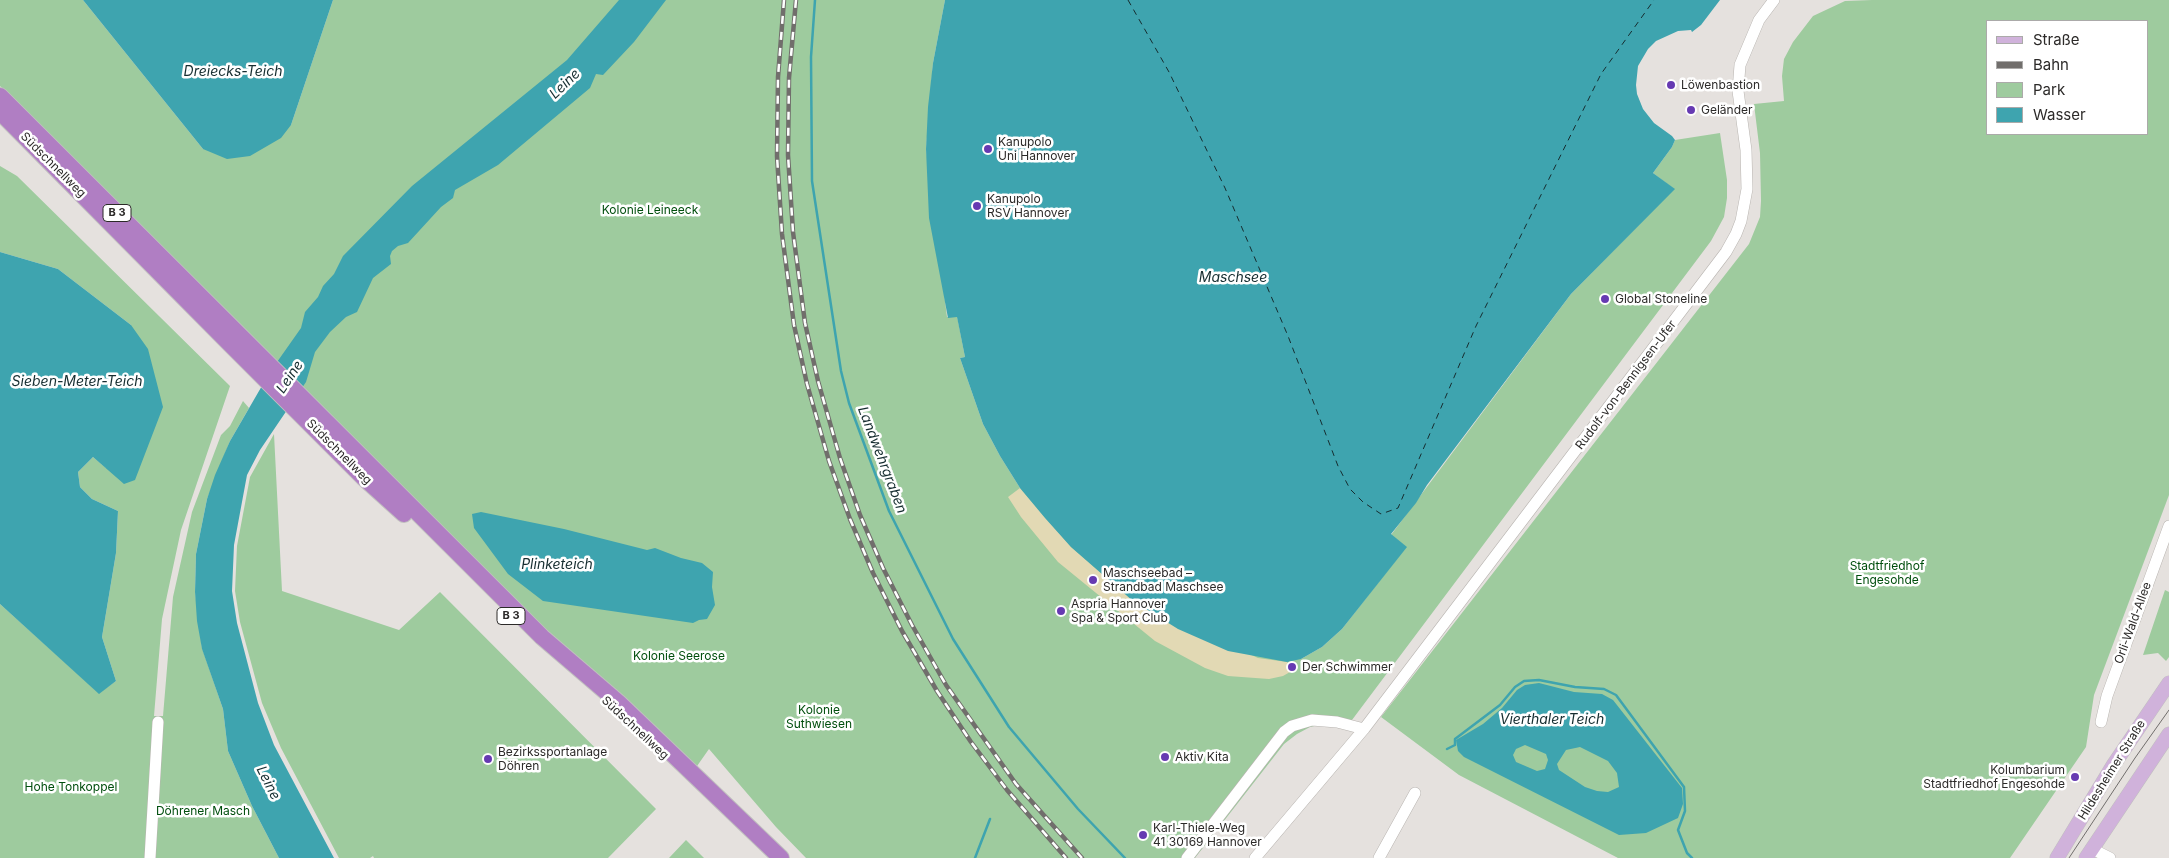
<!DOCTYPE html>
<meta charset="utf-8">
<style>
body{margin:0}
#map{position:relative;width:2169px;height:858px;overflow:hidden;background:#e5e1de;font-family:Inter,sans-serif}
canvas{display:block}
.legend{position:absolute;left:1986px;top:20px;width:162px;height:115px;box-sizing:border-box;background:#fff;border:1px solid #abaaa9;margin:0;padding:6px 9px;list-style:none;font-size:15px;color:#2c2a29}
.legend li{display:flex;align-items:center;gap:10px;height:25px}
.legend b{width:25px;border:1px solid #abaaa9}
</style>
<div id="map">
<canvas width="2169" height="858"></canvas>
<ul class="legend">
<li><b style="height:6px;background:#d0b2db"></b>Straße</li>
<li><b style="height:6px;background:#716e6c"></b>Bahn</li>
<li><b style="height:14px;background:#9ecb9e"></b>Park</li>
<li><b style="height:14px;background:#3ea4af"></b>Wasser</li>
</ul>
</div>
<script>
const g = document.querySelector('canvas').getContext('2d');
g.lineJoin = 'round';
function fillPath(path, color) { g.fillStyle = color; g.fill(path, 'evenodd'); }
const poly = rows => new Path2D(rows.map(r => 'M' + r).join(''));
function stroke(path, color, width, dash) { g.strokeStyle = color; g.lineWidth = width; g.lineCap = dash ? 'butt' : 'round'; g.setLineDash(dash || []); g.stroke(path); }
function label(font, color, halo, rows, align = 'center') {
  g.font = font + ' Inter,sans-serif'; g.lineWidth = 5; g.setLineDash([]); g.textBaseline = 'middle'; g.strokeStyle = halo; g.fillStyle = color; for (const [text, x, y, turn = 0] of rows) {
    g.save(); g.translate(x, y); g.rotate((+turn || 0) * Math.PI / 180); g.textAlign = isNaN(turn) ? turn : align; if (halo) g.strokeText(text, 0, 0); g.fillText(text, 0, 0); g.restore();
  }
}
fillPath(poly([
 [0,0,83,0,203,149,291,125,333,0,945,0,933,63,926,149,947,317,957,316,965,357,960,358,983,424,1000,456,1020,488,1301,659,1322,647,1342,629,1406,547,1391,535,1571,294,1674,189,1653,173,1672,147,1675,140,1720,133,1727,180,1727,198,1724,217,1711,241,1346,728,1323,724,1310,727,1297,734,1284,744,1195,858,806,858,776,827,709,749,690,776,0,86],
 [1872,0,2169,0,2169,495,2094,695,2086,747,2010,858,1618,858,1459,775,1381,717,1749,244,1760,217,1761,201,1760,153,1754,104,1784,101,1782,76,1784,59,1793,42,1813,16,1845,1],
 [1988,21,2148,21,2148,134,1988,134],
 [0,166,17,176,230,386,181,530,162,619,154,716,163,716,173,597,192,512,221,435,230,426,243,401,249,408,230,441,207,499,196,554,195,592,202,648,223,709,228,751,252,806,279,858,0,858,0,604,99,693,116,681,102,637,116,553,118,511,92,499,80,487,78,472,93,457,106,468,131,325,58,269,0,252],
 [274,434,282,591,399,630,440,592,656,809,608,858,374,858,373,856,370,858,339,858,281,748,262,703,240,622,235,591,237,546,250,477],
 [2165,590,2169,592,2169,657,2166,661,2158,653,2143,655],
 [686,840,704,858,669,858]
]), '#9ecb9e');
fillPath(poly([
 [1020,488,1071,547,1133,601,1258,658,1287,662,1290,672,1283,676,1269,679,1228,676,1205,668,1155,641,1058,562,1021,517,1008,497]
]), '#e2d9b4');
fillPath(poly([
 [83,0,333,0,291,125,281,138,250,156,227,159,203,149],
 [619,0,666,0,634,42,603,75,596,74,590,88,498,165,455,190,453,198,441,207,408,243,398,246,392,251,390,256,391,264,373,278,357,312,346,317,330,332,315,352,306,382,260,450,247,475,234,545,232,591,237,623,258,703,274,745,334,858,279,858,252,806,228,751,223,709,202,649,197,621,195,592,196,554,207,499,215,475,230,441,270,372,301,328,305,312,318,297,323,286,334,274,343,256,412,186,567,60],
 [945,0,1720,0,1701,25,1692,32,1691,30,1678,31,1656,41,1648,49,1638,66,1636,85,1637,94,1643,109,1654,123,1672,136,1675,140,1672,147,1653,173,1675,189,1571,294,1427,485,1416,503,1391,534,1407,547,1342,629,1322,647,1301,659,1287,662,1228,651,1178,629,1133,601,1071,547,1045,518,1020,488,1000,456,983,424,960,358,965,357,957,317,948,318,929,218,926,149,928,107,933,63],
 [0,252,58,269,131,325,148,349,163,407,135,480,124,484,93,457,78,472,80,487,92,499,118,511,116,553,102,637,116,681,99,694,0,604],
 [481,512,564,529,647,550,655,548,681,558,702,563,713,572,712,587,715,605,707,619,699,620,693,623,543,601,508,574,474,528,472,514],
 [1539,683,1574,692,1602,694,1613,700,1682,788,1683,804,1678,818,1646,833,1619,835,1464,757,1458,751,1456,740,1483,724,1502,708,1517,690,1525,685],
 [1525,745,1546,754,1548,760,1545,769,1537,771,1516,762,1513,755,1516,749],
 [1580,747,1608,761,1617,773,1619,787,1608,792,1597,791,1585,787,1559,770,1557,764,1566,750]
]), '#3ea4af');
stroke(poly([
 [815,0,811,57,812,181,841,371,849,403,889,511,953,639,1009,727,1078,809,1125,858],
 [1447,749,1455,745,1455,739,1500,705,1515,687,1524,681,1539,680,1575,687,1604,689,1616,695,1684,787,1685,811,1678,830,1687,853,1692,858],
 [975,858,990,819]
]), '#3ea4af', 2.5);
stroke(poly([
 [1128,0,1169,72,1225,188,1288,336,1338,466,1350,489,1363,502,1381,514,1398,508,1476,326,1601,74,1654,0]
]), '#162d30', 1, [6, 5]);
const minor = poly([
 [2101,722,2107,696,2169,526],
 [2092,849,2110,858],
 [150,858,158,722],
 [1187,858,1284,732,1292,726,1312,720,1337,722,1364,729],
 [1255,858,1364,729,1726,252,1736,234,1741,221,1747,189,1746,150,1738,91,1740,65,1759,20,1774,0],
 [1379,858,1415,793]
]);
const major = poly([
 [2057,858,2114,764,2169,683],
 [2086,858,2169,734]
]);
const highway = poly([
 [0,96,542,637,619,703,781,858],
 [0,112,230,344,363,477,404,514]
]);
stroke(minor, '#b8b4b0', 12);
stroke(major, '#c0bfbf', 15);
stroke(highway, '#c0bfbf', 18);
stroke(minor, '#fff', 11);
stroke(major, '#d0b2db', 14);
stroke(highway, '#b07ec3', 16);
stroke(poly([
 [2069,858,2135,758,2169,710]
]), '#716e6c', 1);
const rail = poly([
 [784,0,778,77,777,156,782,234,794,325,807,384,829,461,850,519,873,573,902,631,937,691,971,742,1007,790,1066,858],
 [796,0,789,78,788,155,793,232,805,323,818,381,840,458,860,515,883,568,912,625,946,685,1016,784,1082,858]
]);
stroke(rail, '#716e6c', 4.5);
stroke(rail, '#fff', 2.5, [8]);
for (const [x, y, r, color] of [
 [1671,85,5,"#663ab2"],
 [1691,110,5,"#663ab2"],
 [988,149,5,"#663ab2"],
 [977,206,5,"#663ab2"],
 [1605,299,5,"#663ab2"],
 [1093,580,5,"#663ab2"],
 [1061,611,5,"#663ab2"],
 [1292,667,5,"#663ab2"],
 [1165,757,5,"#663ab2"],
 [488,759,5,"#663ab2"],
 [2075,777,5,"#663ab2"],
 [1143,835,5,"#663ab2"]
]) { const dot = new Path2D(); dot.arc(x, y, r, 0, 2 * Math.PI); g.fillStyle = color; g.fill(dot); stroke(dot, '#fff', 2); }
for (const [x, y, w] of [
 [117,213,28],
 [511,616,28]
]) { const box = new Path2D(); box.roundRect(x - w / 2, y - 8.5, w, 17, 4); g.fillStyle = '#fff'; g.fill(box); stroke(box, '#2c2a29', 1); }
label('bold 11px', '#2c2a29', null, [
 ["B 3",117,213],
 ["B 3",511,616]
]);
label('12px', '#2c2a29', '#fff', [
 ["Löwenbastion",1681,85],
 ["Geländer",1701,110],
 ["Kanupolo",998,142],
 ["Uni Hannover",998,156],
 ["Kanupolo",987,199],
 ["RSV Hannover",987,213],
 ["Global Stoneline",1615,299],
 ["Maschseebad –",1103,573],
 ["Strandbad Maschsee",1103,587],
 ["Aspria Hannover",1071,604],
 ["Spa & Sport Club",1071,618],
 ["Der Schwimmer",1302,667],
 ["Bezirkssportanlage",498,752],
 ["Döhren",498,766],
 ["Aktiv Kita",1175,757],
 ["Kolumbarium",2065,770,"right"],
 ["Stadtfriedhof Engesohde",2065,784,"right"],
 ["Karl-Thiele-Weg",1153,828],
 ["41 30169 Hannover",1153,842]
], 'left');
label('12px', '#2c2a29', '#fff', [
 ["Südschnellweg",53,165,45],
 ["Rudolf-von-Bennigsen-Ufer",1626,385,-53],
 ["Südschnellweg",339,452,45],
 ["Orli-Wald-Allee",2133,623,-70],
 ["Südschnellweg",635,728,43],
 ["Hildesheimer Straße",2112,770,-58]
]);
label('12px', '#004e0d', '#fff', [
 ["Kolonie Leineeck",650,210],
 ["Stadtfriedhof",1887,566],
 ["Engesohde",1887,580],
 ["Kolonie Seerose",679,656],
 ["Kolonie",819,710],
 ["Suthwiesen",819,724],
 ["Hohe Tonkoppel",71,787],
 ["Döhrener Masch",203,811]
]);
label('italic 14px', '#162d30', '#fff', [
 ["Dreiecks-Teich",233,72],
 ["Leine",565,84,-44],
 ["Maschsee",1233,278],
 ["Leine",290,377,-56],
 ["Sieben-Meter-Teich",77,382],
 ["Landwehrgraben",882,460,69],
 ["Plinketeich",557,565],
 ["Vierthaler Teich",1552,720],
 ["Leine",268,783,63]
]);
</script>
